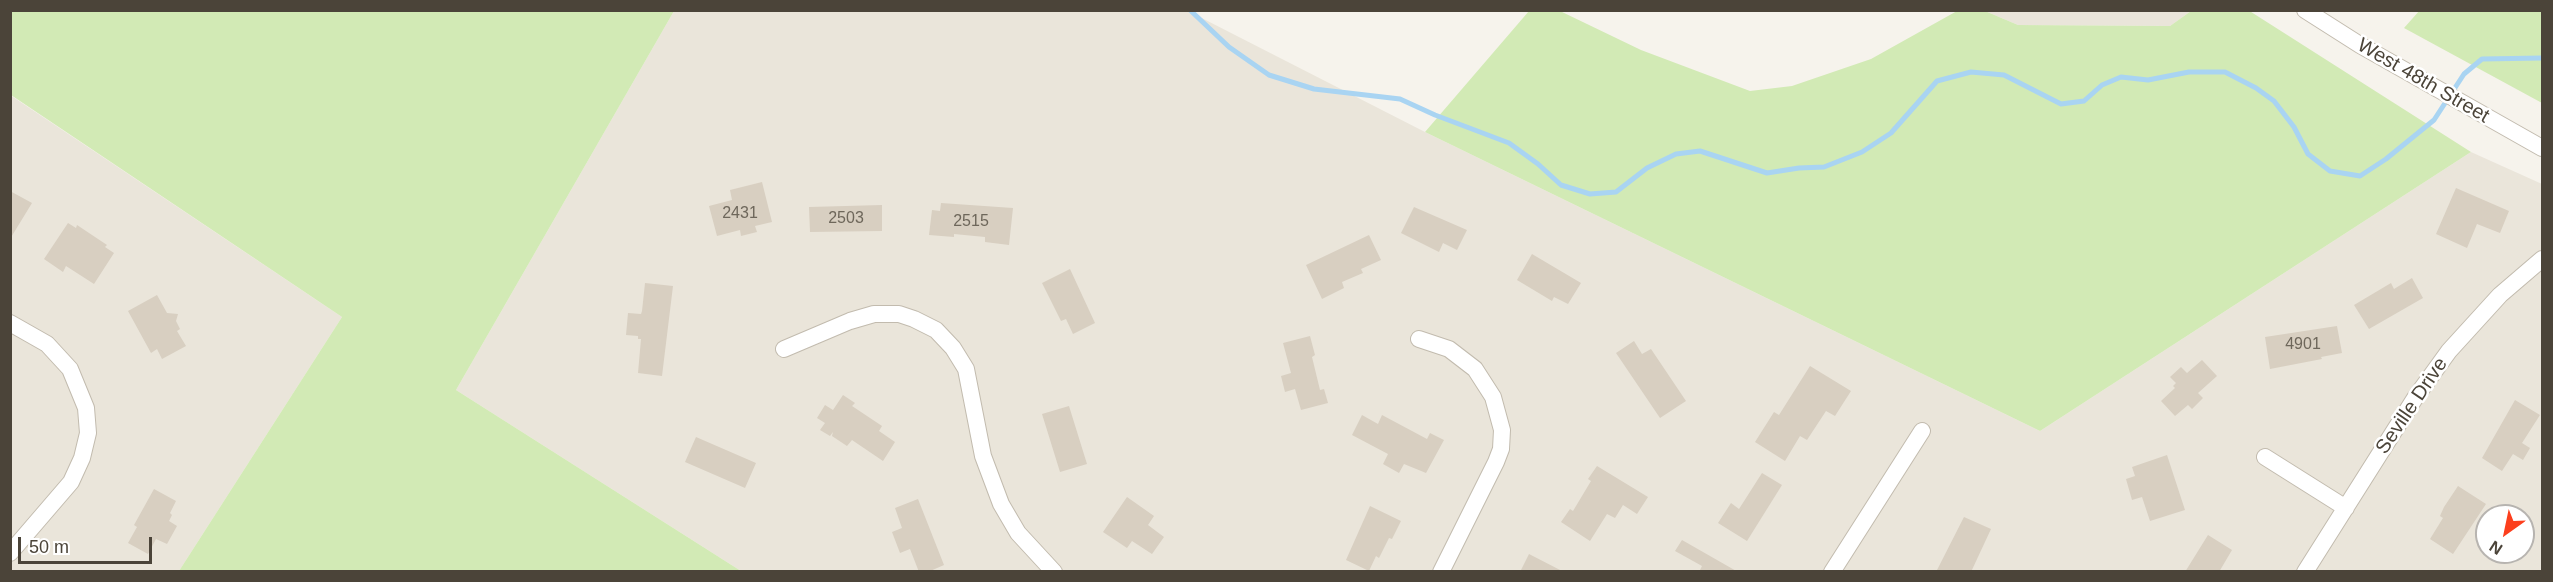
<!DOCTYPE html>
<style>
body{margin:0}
#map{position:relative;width:2553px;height:582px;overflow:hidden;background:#f6f3ec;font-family:Arial,sans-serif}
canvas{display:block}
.frame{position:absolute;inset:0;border:12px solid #4b4439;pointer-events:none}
.north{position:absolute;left:2475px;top:504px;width:60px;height:60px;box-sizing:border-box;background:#fff;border:2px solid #b7b4b0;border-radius:50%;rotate:213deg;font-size:16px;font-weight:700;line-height:24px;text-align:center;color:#4b4439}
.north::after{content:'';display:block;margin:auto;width:21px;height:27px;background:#fc3f1d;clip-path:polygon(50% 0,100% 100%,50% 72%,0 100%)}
.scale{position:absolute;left:18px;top:537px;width:134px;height:27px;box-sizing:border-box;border:3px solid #4b4439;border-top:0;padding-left:8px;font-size:18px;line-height:21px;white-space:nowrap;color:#4b4439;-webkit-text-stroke:4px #fff;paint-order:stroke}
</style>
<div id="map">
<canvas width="2553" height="582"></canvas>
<div class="frame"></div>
<div class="north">N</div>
<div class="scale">50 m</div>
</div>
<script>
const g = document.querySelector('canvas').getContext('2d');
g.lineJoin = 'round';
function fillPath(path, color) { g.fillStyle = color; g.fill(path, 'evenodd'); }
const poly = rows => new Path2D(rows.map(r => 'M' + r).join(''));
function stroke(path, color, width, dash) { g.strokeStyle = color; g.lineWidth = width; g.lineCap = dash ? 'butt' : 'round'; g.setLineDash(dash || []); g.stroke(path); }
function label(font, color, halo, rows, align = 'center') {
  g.font = font + ' Arial,sans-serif'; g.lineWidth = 5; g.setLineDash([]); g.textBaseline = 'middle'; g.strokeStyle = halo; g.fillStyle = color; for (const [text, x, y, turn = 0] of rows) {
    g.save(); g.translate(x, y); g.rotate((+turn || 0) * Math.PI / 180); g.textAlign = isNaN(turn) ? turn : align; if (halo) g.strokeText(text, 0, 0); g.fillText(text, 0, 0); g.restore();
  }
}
fillPath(poly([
 [674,11,1188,11,1425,132,2040,431,2471,152,2542,184,2542,571,741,571,456,390],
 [2487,516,2523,516,2523,552,2487,552],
 [1985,11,2191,11,2170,26,2018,25],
 [10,95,342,317,179,571,11,571]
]), '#eae5da');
fillPath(poly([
 [2248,10,2471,152,2040,431,1425,132,1529,11,1560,11,1641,50,1750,91,1792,86,1871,59,1957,11,1985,11,2018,25,2170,26,2191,11],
 [2420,10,2542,11,2542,103,2404,28],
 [10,11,674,11,456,390,741,571,179,571,342,317,11,95]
]), '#d2eab5');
stroke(poly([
 [1190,10,1229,47,1269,75,1314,89,1400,99,1435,115,1509,143,1538,164,1561,185,1590,194,1616,192,1647,168,1676,154,1700,151,1767,173,1799,168,1824,167,1862,152,1891,133,1937,81,1971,72,2004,75,2061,104,2084,101,2102,85,2121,77,2148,80,2189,72,2225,72,2256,88,2274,101,2294,127,2308,154,2330,171,2360,176,2386,159,2434,120,2464,74,2482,59,2542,58]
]), '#a9d4f2', 5);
fillPath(poly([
 [762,182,772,222,755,226,757,232,741,236,740,230,717,236,709,206,732,200,730,190],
 [2456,188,2509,211,2500,233,2477,224,2467,248,2436,234],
 [10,191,32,203,10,239],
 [941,203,1013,208,1009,245,985,242,985,237,954,234,954,237,929,235,932,210,940,211],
 [882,205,882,231,810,232,809,207],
 [1414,207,1467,230,1457,250,1443,243,1439,252,1401,233],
 [68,223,76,228,77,225,107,245,105,247,114,253,94,284,66,266,63,272,44,259],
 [1369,235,1381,260,1361,269,1363,273,1342,282,1344,288,1322,299,1306,265],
 [1532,254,1581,283,1568,304,1554,297,1552,301,1517,280],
 [1070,269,1095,323,1073,334,1066,319,1061,321,1042,283],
 [2412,278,2423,298,2369,329,2354,305,2391,283,2394,289],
 [645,283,673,286,662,376,638,373,641,339,638,339,638,336,626,335,628,313,641,314,642,311],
 [157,295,167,313,178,314,176,321,180,329,177,331,186,346,162,359,157,349,151,353,128,311],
 [2337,326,2342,353,2321,357,2322,359,2270,369,2265,337],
 [1310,336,1315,355,1312,357,1320,390,1324,389,1328,403,1301,410,1295,389,1285,392,1281,376,1291,373,1283,343],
 [1634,341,1642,354,1651,349,1686,401,1660,418,1616,353],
 [2202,360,2217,376,2198,393,2203,398,2192,409,2188,405,2175,416,2161,401,2175,388,2173,386,2176,383,2170,377,2181,367,2187,373],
 [1810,366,1851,391,1835,416,1826,411,1807,440,1800,436,1785,461,1755,442,1774,412,1779,415],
 [843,395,855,403,852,406,882,426,879,431,895,442,883,461,852,440,847,446,832,436,833,432,830,436,820,430,825,423,817,418,825,405,833,410],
 [2515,400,2540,415,2522,443,2530,448,2523,460,2513,454,2502,471,2482,458],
 [1069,406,1087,464,1060,472,1042,414],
 [1362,415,1378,424,1382,415,1427,439,1430,433,1444,440,1426,473,1404,464,1399,473,1383,464,1388,454,1352,435],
 [696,437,756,463,745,488,685,462],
 [2167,455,2185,510,2150,521,2142,497,2132,500,2126,479,2135,476,2132,467],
 [1597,466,1648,497,1637,514,1623,505,1615,518,1607,514,1590,541,1561,522,1570,509,1573,511,1591,481,1588,479],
 [1762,473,1782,485,1747,541,1718,523,1731,503,1739,509],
 [2458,486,2486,504,2453,554,2430,539,2443,518,2440,516,2444,507],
 [154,489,176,501,170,513,172,515,169,521,177,526,167,544,156,539,148,554,128,543,137,527,134,525],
 [1127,497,1154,516,1148,525,1164,537,1152,554,1132,541,1127,548,1103,532],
 [918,499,944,565,928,572,919,572,910,549,900,553,892,532,902,528,895,508],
 [1370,506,1401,521,1392,539,1389,538,1379,558,1376,556,1369,571,1346,560],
 [1964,517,1991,529,1971,572,1936,572],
 [2208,535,2232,550,2219,572,2185,572],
 [1682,540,1738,572,1699,572,1702,566,1675,551],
 [1529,554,1564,572,1520,572]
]), '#d8cfc1');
const street = poly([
 [2305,10,2360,45,2542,148],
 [10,323,47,344,70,369,86,408,88,433,82,458,71,482,10,553],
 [1419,339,1449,349,1475,369,1493,397,1502,430,1501,449,1496,462,1441,572],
 [784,349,850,321,874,314,899,314,914,319,936,330,953,348,966,369,983,456,1001,504,1018,533,1054,572],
 [2265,457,2346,508],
 [1832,572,1922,431],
 [2305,572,2415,398,2449,351,2500,295,2542,259]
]);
stroke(street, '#c2bbae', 18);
stroke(street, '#fff', 16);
label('16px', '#6e675b', null, [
 ["2431",740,214],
 ["2503",846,219],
 ["2515",971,222],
 ["4901",2303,345]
]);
label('20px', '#4b4439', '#fff', [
 ["West 48th Street",2423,81,30],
 ["Seville Drive",2412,406,-56]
]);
</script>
